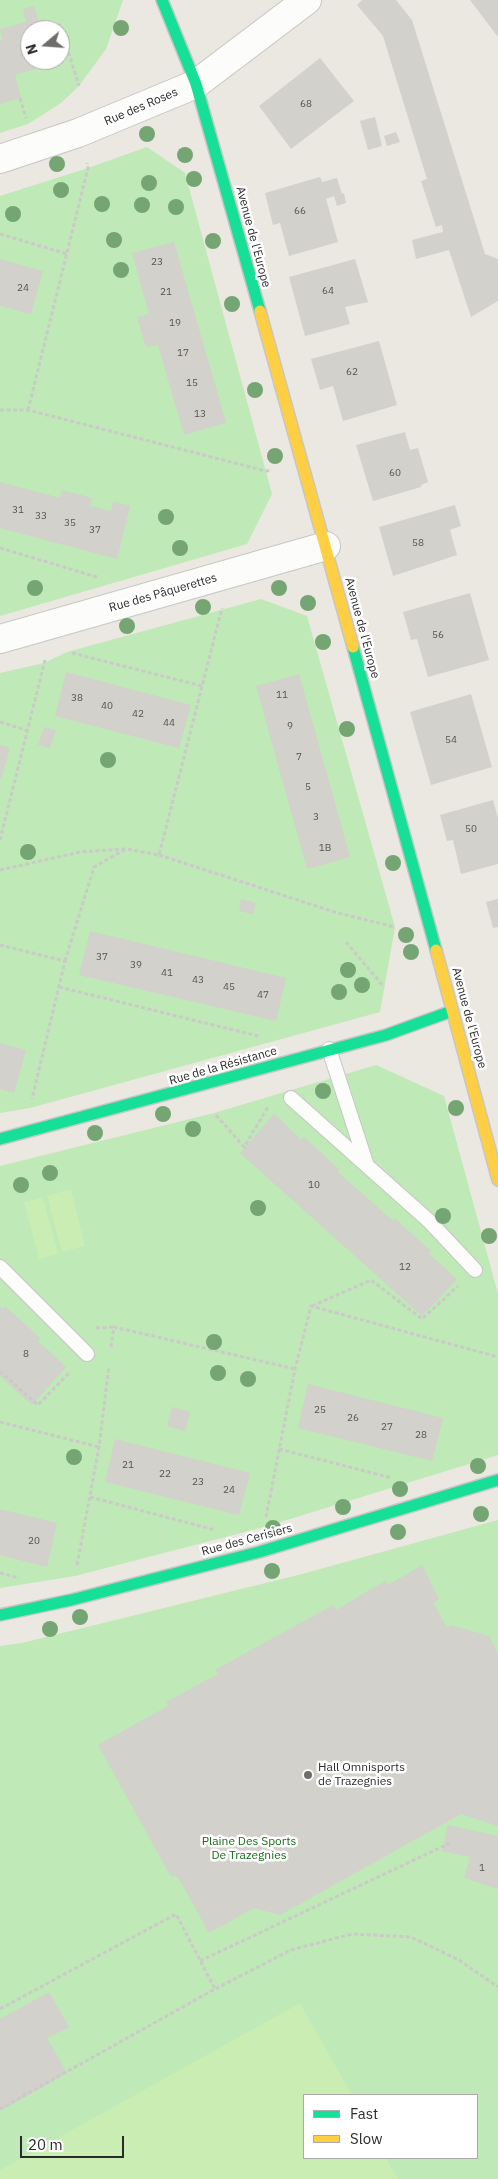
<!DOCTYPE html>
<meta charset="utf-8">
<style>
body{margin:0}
#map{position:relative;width:498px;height:2179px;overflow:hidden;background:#eae8e0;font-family:"IBM Plex Sans",sans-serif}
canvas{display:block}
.legend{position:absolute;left:303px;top:2094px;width:175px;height:65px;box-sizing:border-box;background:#fff;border:1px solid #aaa;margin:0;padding:6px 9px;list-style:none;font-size:15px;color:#2b2b2b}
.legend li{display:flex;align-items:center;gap:10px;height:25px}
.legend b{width:25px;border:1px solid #aaa}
.north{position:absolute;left:20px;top:20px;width:50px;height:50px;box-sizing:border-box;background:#fff;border:1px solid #aaa;border-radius:50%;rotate:252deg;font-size:14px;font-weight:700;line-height:20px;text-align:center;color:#2b2b2b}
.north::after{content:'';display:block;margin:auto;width:18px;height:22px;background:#6e6d6a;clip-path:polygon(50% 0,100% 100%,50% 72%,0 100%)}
.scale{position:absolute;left:20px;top:2136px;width:104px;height:22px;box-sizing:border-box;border:2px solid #2b2b2b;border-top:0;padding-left:6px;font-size:15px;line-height:18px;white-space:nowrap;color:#2b2b2b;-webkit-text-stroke:4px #fff;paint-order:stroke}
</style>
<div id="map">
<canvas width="498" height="2179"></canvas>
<ul class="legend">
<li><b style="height:6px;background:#16e098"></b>Fast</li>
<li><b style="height:6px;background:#ffcf43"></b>Slow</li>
</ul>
<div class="north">N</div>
<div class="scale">20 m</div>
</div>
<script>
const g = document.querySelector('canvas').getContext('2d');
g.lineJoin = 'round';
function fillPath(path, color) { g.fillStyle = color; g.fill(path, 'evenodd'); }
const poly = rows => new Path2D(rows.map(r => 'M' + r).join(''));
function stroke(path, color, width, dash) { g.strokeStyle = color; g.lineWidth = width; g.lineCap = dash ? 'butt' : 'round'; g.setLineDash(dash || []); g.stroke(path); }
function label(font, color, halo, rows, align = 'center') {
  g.font = font + ' "IBM Plex Sans",sans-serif'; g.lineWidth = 5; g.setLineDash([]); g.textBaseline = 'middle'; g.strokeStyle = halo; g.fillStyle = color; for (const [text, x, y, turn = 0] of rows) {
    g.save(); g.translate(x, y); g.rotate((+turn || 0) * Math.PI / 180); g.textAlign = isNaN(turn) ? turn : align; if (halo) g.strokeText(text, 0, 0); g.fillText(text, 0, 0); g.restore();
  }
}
fillPath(poly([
 [0,0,123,0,106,49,79,86,61,103,28,124,0,133],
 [30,30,60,30,60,60,30,60],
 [147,147,185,173,272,494,247,544,0,616,0,196,88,168],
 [261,599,307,616,395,927,380,1012,30,1108,0,1113,0,673,44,663,67,652],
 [376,1065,444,1096,498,1294,498,1455,264,1527,75,1576,0,1588,0,1166,214,1113],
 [498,1520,498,2179,0,2179,0,1646,22,1643,302,1574],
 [304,2095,477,2095,477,2158,304,2158]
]), '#bfe9b6');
fillPath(poly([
 [71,1189,85,1246,62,1252,47,1196],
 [43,1197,58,1254,39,1259,24,1202],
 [300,2003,352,2095,304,2095,304,2158,386,2158,398,2179,0,2179,0,2170]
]), '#caedb3');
fillPath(poly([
 [362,0,396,0,412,20,485,254,498,259,498,301,471,317,449,250,416,259,412,240,443,232,442,225,436,227,421,181,427,179,383,36,357,5],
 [470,0,498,0,498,37],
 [34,6,41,30,30,30,30,60,50,60,51,64,15,75,21,98,0,104,0,41,2,40,0,29,26,22,23,9],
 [320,58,354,101,291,149,259,106],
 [375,117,382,146,368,150,360,121],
 [396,132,400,142,387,146,384,136],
 [320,177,322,182,337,178,342,194,344,193,346,203,337,206,334,196,326,199,338,242,289,256,280,223,273,225,265,193],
 [174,242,226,423,184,435,158,345,146,347,137,317,149,314,132,253],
 [0,259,43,271,31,314,0,306],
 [355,259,368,302,345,307,350,324,305,336,289,277],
 [379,341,397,405,343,421,333,386,320,390,311,359],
 [405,432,410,450,418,448,428,482,421,485,421,487,373,501,356,445],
 [0,482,60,498,62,490,92,498,90,506,111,511,113,501,130,506,117,559,0,528],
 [455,505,461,526,450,530,457,555,393,576,379,527],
 [470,593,489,660,428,677,417,639,411,640,403,612],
 [66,672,191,705,179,748,55,716],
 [299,674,350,857,307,869,256,686],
 [471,694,492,767,431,785,410,712],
 [44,727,56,730,50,748,38,745],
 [0,745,10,748,1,779,0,779],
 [493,800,498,818,498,864,461,874,453,840,447,841,440,815],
 [241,899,256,903,253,914,239,911],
 [498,899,498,927,493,928,486,902],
 [90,931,286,978,276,1021,79,975],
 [0,1043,26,1050,14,1093,0,1089],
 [274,1114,302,1140,304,1137,340,1170,338,1172,393,1221,394,1218,431,1251,429,1254,457,1279,422,1316,240,1153],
 [5,1306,40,1338,38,1341,66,1367,32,1405,0,1376,0,1307,3,1309],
 [308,1384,443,1418,432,1461,298,1428],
 [172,1407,190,1412,185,1431,167,1426],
 [115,1439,250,1473,239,1515,105,1482],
 [0,1509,57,1523,47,1567,0,1555],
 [422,1565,439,1599,433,1603,447,1628,451,1625,489,1636,498,1653,498,1826,461,1814,280,1915,254,1908,209,1933,178,1877,170,1875,98,1745,168,1706,166,1702,218,1674,215,1670,333,1605,336,1610,385,1581,388,1585],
 [448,1825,498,1836,498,1889,464,1878,470,1857,442,1851],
 [49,1992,69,2027,47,2038,67,2073,0,2111,0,2019]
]), '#d2d1cb');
const lane = poly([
 [329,1049,366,1163],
 [291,1098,429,1221,475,1270],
 [0,1267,87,1354]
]);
const street = poly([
 [0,159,78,133,196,84,307,0],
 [0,639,326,546]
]);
const fast = poly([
 [162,0,196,84,260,311],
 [353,647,436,950],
 [0,1139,386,1035,452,1011],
 [0,1615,71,1600,259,1552,498,1480]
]);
const slow = poly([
 [260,311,353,647],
 [436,950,498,1180]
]);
stroke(lane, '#c7c6c6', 16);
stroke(street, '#c7c6c6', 30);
stroke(fast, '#c7c6c6', 14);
stroke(slow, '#c7c6c6', 14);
stroke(poly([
 [50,28,60,25,79,86],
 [20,98,26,118],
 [0,234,67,254],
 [0,410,28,410,266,471,272,470],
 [28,410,88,168,87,163],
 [0,548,97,577],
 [72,653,202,686],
 [0,722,26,730],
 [0,840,45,660],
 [159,855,338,913,395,927],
 [0,870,80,852,126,849,159,855,222,608],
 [346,942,384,987],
 [0,945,65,961,32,1099],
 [65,961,94,867,124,850],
 [59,987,258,1036],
 [216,1115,244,1147,268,1107],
 [312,1306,371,1280,422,1319,458,1286],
 [96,1328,114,1327],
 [111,1347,114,1327,295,1369],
 [0,1371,38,1405,70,1372],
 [0,1422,99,1447],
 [279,1449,392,1478],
 [90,1497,215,1530],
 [266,1517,295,1369,311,1306,498,1357],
 [77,1565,99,1447,109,1366],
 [0,1573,19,1578],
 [200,1961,450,1843],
 [0,2009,176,1914,215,1989],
 [0,2109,215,1989,291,1950,352,1934,411,1937,459,1960,498,1987]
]), '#cbcac9', 3, [4, 2.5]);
stroke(lane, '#fcfcfa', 14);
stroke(street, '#fcfcfa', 28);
stroke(fast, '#16e098', 11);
stroke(slow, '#ffcf43', 11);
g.fillStyle = '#74a572';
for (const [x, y] of [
 [121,28],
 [147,134],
 [185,155],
 [57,164],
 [194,179],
 [149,183],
 [61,190],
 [102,204],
 [142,205],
 [176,207],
 [13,214],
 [114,240],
 [213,241],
 [121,270],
 [232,304],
 [255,390],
 [275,456],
 [166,517],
 [180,548],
 [35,588],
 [279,588],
 [308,603],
 [203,607],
 [127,626],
 [323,642],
 [347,729],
 [108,760],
 [28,852],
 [393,863],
 [406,935],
 [411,952],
 [348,970],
 [362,985],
 [339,992],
 [323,1091],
 [456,1108],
 [163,1114],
 [193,1129],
 [95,1133],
 [50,1173],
 [21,1185],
 [258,1208],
 [443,1216],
 [489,1236],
 [214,1342],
 [218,1373],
 [248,1379],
 [74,1457],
 [478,1466],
 [400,1489],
 [343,1507],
 [481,1514],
 [273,1528],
 [398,1532],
 [272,1571],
 [80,1617],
 [50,1629]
]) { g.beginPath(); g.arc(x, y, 8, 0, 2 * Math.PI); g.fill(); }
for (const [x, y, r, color] of [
 [308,1775,5,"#6e6d6a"]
]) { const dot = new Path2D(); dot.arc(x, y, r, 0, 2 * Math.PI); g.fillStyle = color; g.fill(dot); stroke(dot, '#fff', 2); }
label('10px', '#565554', null, [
 ["68",306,104],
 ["66",300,211],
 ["23",157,262],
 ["24",23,288],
 ["64",328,291],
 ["21",166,292],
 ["19",175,323],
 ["17",183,353],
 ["62",352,372],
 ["15",192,383],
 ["13",200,414],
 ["60",395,473],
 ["31",18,510],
 ["33",41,516],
 ["35",70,523],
 ["37",95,530],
 ["58",418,543],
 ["56",438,635],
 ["11",282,695],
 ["38",77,698],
 ["40",107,706],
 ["42",138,714],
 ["44",169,723],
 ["9",290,726],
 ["54",451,740],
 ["7",299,757],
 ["5",308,787],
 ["3",316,817],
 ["50",471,829],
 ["1B",325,848],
 ["37",102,957],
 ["39",136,965],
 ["41",167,973],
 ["43",198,980],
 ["45",229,987],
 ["47",263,995],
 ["10",314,1185],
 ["12",405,1267],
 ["8",26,1354],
 ["25",320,1410],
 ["26",353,1418],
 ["27",387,1427],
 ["28",421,1435],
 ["21",128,1465],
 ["22",165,1474],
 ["23",198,1482],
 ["24",229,1490],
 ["20",34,1541],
 ["1",482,1868]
]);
label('12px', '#2b2b2b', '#fff', [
 ["Rue des Roses",141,107,-23],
 ["Avenue de l'Europe",253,237,75],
 ["Rue des Pâquerettes",163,593,-16],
 ["Avenue de l'Europe",362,628,75],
 ["Avenue de l'Europe",469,1018,75],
 ["Rue de la Résistance",223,1066,-16],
 ["Rue des Cerisiers",247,1540,-15]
]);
label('12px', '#2b2b2b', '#fff', [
 ["Hall Omnisports",318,1768],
 ["de Trazegnies",318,1782]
], 'left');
label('12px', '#146e18', '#fff', [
 ["Plaine Des Sports",249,1842],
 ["De Trazegnies",249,1856]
]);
</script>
